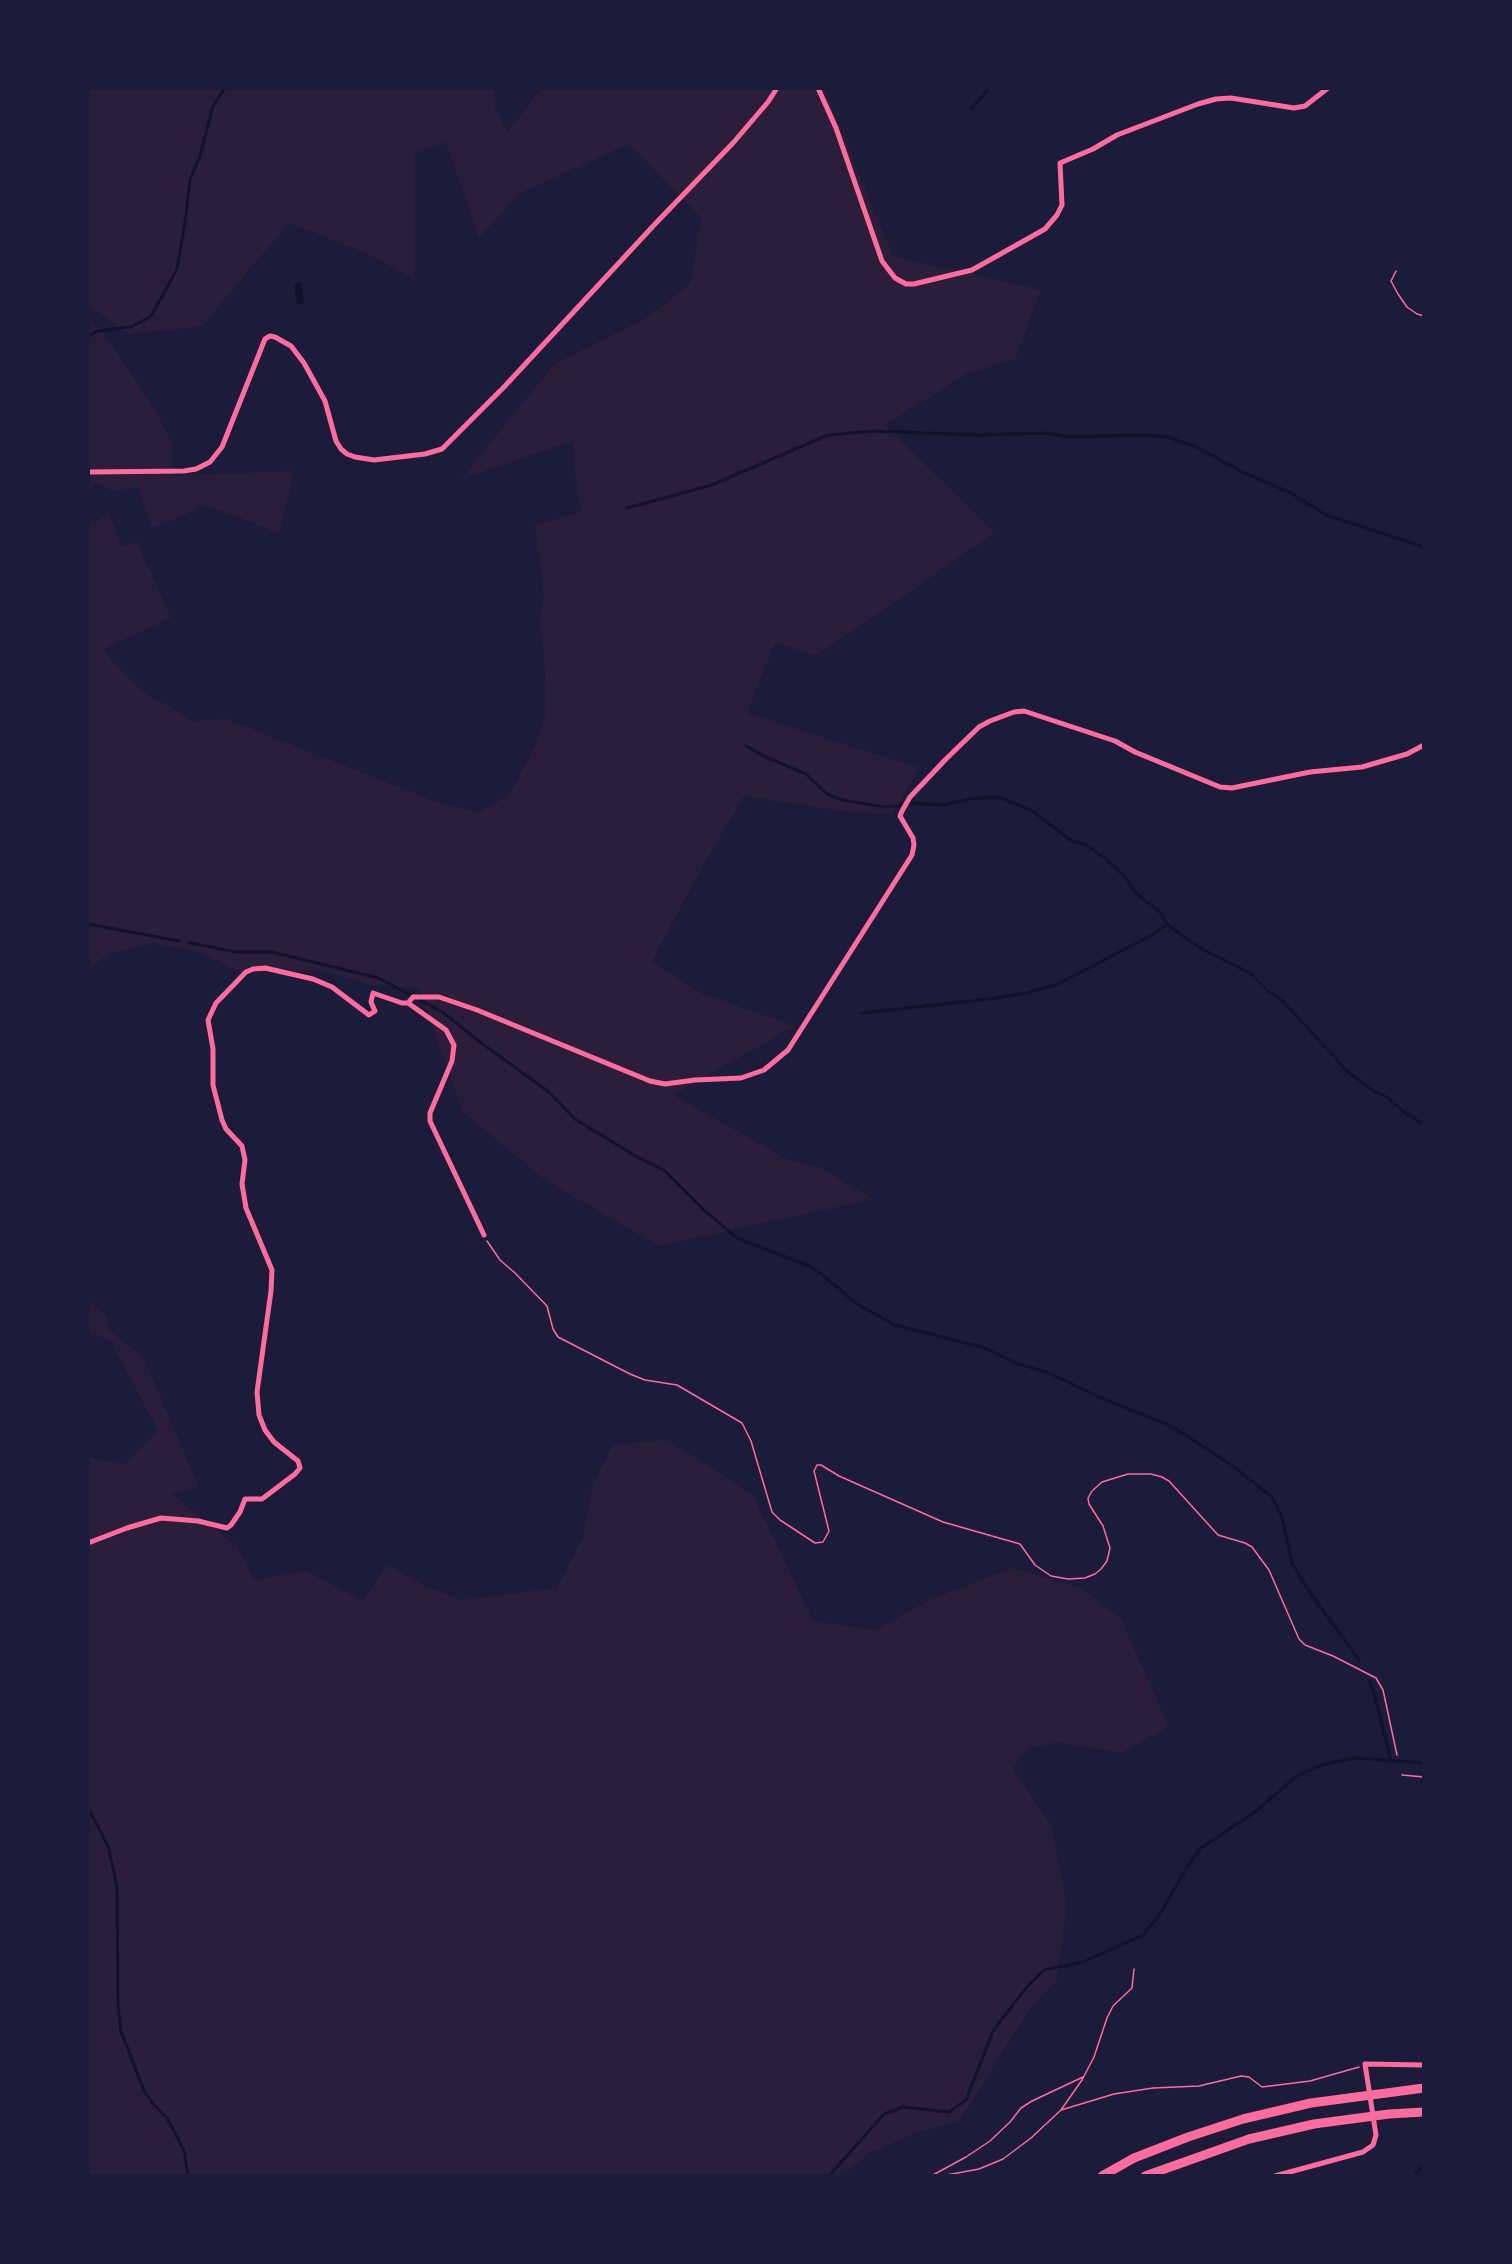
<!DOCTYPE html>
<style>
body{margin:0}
#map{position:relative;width:1512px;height:2264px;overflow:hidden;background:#1b1b3a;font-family:"Crimson Pro",serif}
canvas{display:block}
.frame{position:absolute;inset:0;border:90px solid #1b1b3a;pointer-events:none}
</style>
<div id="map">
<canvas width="1512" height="2264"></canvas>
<div class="frame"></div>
</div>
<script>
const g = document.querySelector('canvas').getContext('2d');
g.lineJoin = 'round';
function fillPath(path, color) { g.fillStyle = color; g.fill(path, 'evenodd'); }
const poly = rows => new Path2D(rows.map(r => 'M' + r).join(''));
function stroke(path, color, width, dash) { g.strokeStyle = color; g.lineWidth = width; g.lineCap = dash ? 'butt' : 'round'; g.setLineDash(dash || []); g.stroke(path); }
fillPath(poly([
 [89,89,495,89,495,108,508,132,540,89,824,89,893,256,1041,290,1015,359,966,374,885,425,995,533,816,656,775,642,747,713,919,768,893,815,835,810,744,796,703,865,652,961,701,993,795,1026,673,1095,789,1160,821,1168,873,1199,659,1246,542,1178,462,1111,420,989,370,985,319,970,242,973,201,953,153,943,108,954,89,969,89,520,92,523,109,512,121,546,137,542,171,618,103,649,111,661,144,692,193,721,226,719,437,802,481,812,511,793,535,747,546,712,544,649,539,625,544,594,535,525,581,512,574,468,573,441,461,479,554,364,646,318,690,284,701,218,629,144,520,193,479,238,446,142,415,153,415,280,366,253,289,223,202,326,129,334,89,307],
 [88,319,101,331,150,401,173,445,172,476,294,471,279,534,239,517,205,506,152,528,138,487,113,491,95,483,89,488],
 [88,1299,107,1316,109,1330,143,1357,199,1487,172,1494,237,1546,254,1580,306,1571,363,1601,388,1565,424,1585,460,1600,557,1588,583,1538,593,1484,614,1444,668,1440,753,1495,813,1621,876,1630,929,1600,1012,1568,1081,1588,1121,1619,1169,1727,1121,1753,1057,1742,1027,1749,1013,1768,1052,1827,1067,1907,1056,1982,1029,2010,959,2121,916,2133,872,2152,843,2175,89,2175,89,1457,125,1465,158,1431,111,1341,89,1332]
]), '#2a1e3b');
fillPath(poly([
 [294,283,301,283,304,303,297,304]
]), '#12122b');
stroke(poly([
 [971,109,989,88],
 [88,337,97,331,131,327,150,317,154,311,177,269,186,216,190,179,200,156,213,106,225,88],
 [627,508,712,485,828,435,875,431,980,435,1044,433,1071,437,1140,435,1167,437,1197,447,1240,471,1291,493,1326,515,1424,547],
 [746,746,768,758,806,774,827,794,842,800,884,807,899,806,910,803,944,805,969,799,993,797,1002,798,1033,811,1070,840,1086,845,1106,859,1123,875,1137,894,1161,913,1167,924,1175,930,1202,949,1250,973,1269,992,1282,1000,1347,1071,1372,1090,1388,1098,1404,1112,1424,1125],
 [88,924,179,941],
 [190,943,237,952,272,952,378,978,409,994],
 [420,1000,444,1013,484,1045,549,1092,575,1119,637,1157,664,1170,706,1212,737,1238,814,1268,857,1304,895,1325,985,1348,1018,1364,1047,1372,1099,1397,1171,1426,1230,1464,1272,1497,1282,1517,1292,1563,1308,1590,1359,1660],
 [862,1013,998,998,1027,993,1058,984,1154,934,1167,924],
 [1369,1681,1374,1693,1391,1761],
 [88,1808,108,1846,117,1886,118,2005,121,2031,144,2091,154,2105,167,2118,175,2133,184,2151,188,2176],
 [829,2176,884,2114,903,2107,949,2112,966,2100,993,2031,1025,1989,1044,1970,1083,1962,1143,1935,1160,1914,1187,1867,1201,1848,1256,1811,1297,1776,1322,1765,1354,1758,1424,1763],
 [1413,2176,1424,2165]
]), '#12122b', 3);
stroke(poly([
 [1396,271,1391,281,1398,294,1407,307,1417,314,1424,316],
 [487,1241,500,1260,515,1273,547,1306,553,1329,558,1337,630,1374,645,1380,677,1385,742,1423,751,1441,772,1512,780,1520,815,1543,823,1542,829,1531,814,1471,817,1465,821,1465,839,1476,943,1522,1020,1544,1035,1565,1051,1576,1068,1579,1085,1578,1095,1574,1101,1569,1107,1561,1110,1548,1103,1526,1089,1504,1088,1498,1092,1491,1102,1482,1128,1474,1151,1474,1162,1477,1169,1481,1218,1535,1245,1543,1252,1547,1269,1570,1299,1639,1305,1645,1333,1656,1376,1678,1383,1690,1397,1755],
 [1402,1775,1424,1777],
 [1061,2110,1114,2094,1153,2088,1199,2086,1241,2076,1249,2077,1262,2087,1310,2081,1359,2067],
 [931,2176,966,2157,990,2141,1010,2122,1021,2108,1032,2101,1083,2077],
 [941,2176,979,2169,1003,2159,1031,2138,1061,2110,1082,2080,1094,2057,1107,2018,1113,2006,1132,1988,1134,1969]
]), '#ff6b9d', 1.5);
stroke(poly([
 [818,88,836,128,882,261,895,278,906,284,914,284,972,270,1045,229,1057,215,1062,205,1060,163,1093,149,1117,135,1198,104,1216,99,1231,98,1294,108,1305,106,1328,88],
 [88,472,184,471,196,469,210,462,222,447,265,339,270,336,275,337,291,346,304,363,325,401,336,441,341,449,347,454,355,457,374,460,425,454,442,449,504,387,655,224,733,143,768,102,777,88],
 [408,1003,446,1030,454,1045,452,1061,430,1113,430,1121,484,1235],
 [88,1543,127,1528,161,1518,198,1521,227,1528,231,1525,240,1512,245,1499,262,1499,295,1474,300,1468,298,1461,274,1442,265,1430,259,1415,257,1392,271,1291,272,1270,246,1208,242,1184,245,1160,242,1146,226,1129,222,1120,213,1085,213,1049,208,1020,216,1003,246,972,253,969,265,968,313,979,332,987,369,1015,375,1011,371,1002,373,993,402,1003,408,1003,413,997,439,997,477,1010,650,1081,665,1084,695,1080,741,1078,764,1070,788,1050,912,855,914,845,913,838,900,816,902,811,910,797,946,759,979,727,990,721,1014,712,1024,711,1115,741,1135,752,1220,787,1232,788,1310,772,1362,767,1407,754,1424,745],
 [1275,2176,1363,2152,1373,2145,1376,2135,1365,2064,1424,2065]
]), '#ff6b9d', 5);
stroke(poly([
 [1102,2176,1134,2158,1188,2137,1243,2119,1311,2103,1424,2088],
 [1145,2176,1249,2139,1314,2124,1389,2114,1424,2112]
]), '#ff6b9d', 9);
</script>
